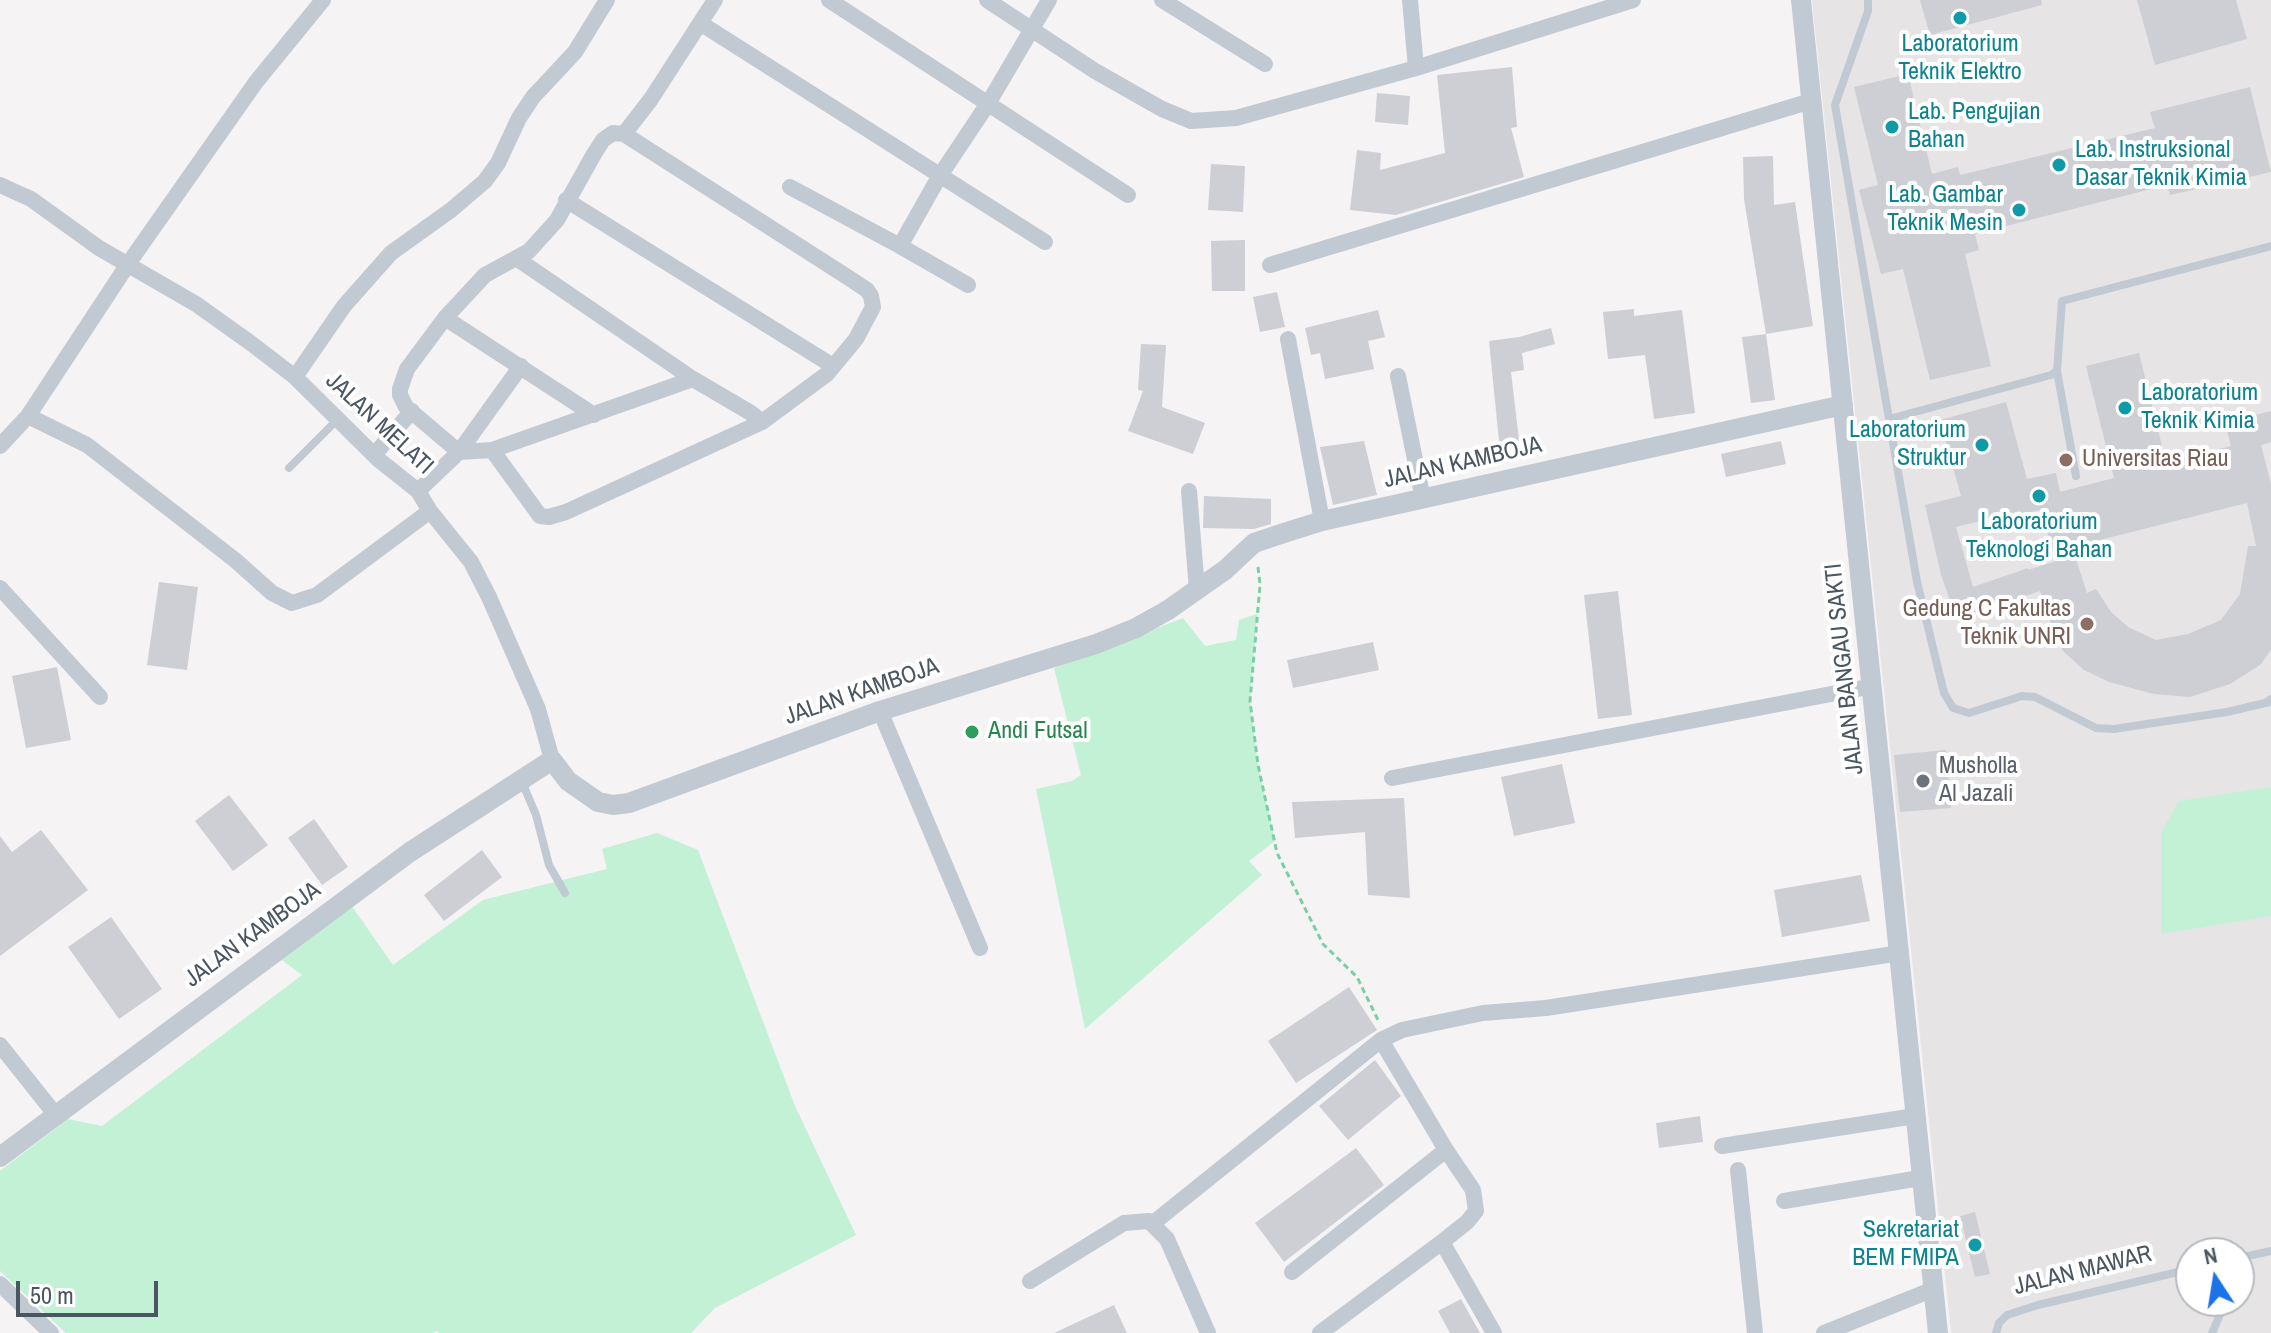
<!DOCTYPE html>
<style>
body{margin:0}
#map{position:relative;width:2271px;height:1333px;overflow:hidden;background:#f5f3f3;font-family:"Archivo Narrow",sans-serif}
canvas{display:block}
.north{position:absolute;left:2175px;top:1237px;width:80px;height:80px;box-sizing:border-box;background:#fff;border:2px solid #b7bbc0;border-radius:50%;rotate:348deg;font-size:22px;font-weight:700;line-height:32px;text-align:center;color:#4a5661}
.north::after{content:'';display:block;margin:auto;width:28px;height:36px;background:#1a73e8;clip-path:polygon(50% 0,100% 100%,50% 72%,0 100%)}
.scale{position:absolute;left:16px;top:1281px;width:142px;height:36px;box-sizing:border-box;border:4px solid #4a5661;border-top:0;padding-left:10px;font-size:24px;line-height:28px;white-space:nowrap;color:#4a5661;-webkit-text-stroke:6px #fff;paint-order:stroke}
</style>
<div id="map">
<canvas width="2271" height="1333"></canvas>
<div class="north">N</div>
<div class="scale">50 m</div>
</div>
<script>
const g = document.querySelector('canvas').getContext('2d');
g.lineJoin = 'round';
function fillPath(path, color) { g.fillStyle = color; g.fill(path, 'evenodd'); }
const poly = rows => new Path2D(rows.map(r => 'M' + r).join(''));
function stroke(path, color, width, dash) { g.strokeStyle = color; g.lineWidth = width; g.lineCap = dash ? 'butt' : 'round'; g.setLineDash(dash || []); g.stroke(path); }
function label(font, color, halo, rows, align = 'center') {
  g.font = font + ' "Archivo Narrow",sans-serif'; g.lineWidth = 8; g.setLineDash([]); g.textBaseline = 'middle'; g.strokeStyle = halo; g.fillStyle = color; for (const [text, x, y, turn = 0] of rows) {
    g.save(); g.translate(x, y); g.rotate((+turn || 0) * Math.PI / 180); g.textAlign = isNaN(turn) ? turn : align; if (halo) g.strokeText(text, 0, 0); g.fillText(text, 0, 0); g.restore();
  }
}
fillPath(poly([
 [1812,0,2271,0,2271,1333,1951,1333],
 [2191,1253,2239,1253,2239,1301,2191,1301]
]), '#e6e4e5');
fillPath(poly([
 [1257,614,1250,701,1258,765,1275,841,1249,861,1262,875,1085,1029,1036,789,1072,781,1081,775,1054,668,1183,618,1205,646,1236,640,1239,620],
 [2271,787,2271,916,2161,934,2161,833,2179,801],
 [657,833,698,850,795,1106,856,1235,715,1308,691,1333,439,1333,437,1331,433,1333,66,1333,0,1271,0,1171,68,1119,102,1126,302,975,278,957,351,905,393,965,483,900,607,869,602,849]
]), '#c3f1d5');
fillPath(poly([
 [1920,0,2041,0,2042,5,1930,35],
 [2137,0,2236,0,2247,39,2155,65],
 [1512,67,1517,127,1511,128,1524,177,1396,215,1350,210,1357,150,1381,153,1380,170,1445,153,1437,75],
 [1908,74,1932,174,1958,167,1960,175,2155,128,2150,112,2250,87,2271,172,2170,195,2167,185,1975,234,1979,250,1965,254,1991,366,1930,380,1903,269,1881,274,1859,190,1878,185,1854,87],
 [1377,93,1410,96,1408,125,1375,122],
 [1773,156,1774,205,1795,202,1813,326,1766,334,1744,199,1743,157],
 [1211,164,1245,166,1243,212,1208,210],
 [1245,240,1245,291,1212,291,1211,241],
 [1277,292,1285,327,1260,332,1253,297],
 [1634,309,1634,316,1682,310,1695,413,1654,419,1645,355,1608,359,1603,312],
 [1378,310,1385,337,1368,341,1374,369,1325,379,1320,353,1311,355,1305,328],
 [1551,328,1555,344,1522,353,1524,370,1511,372,1520,448,1500,451,1489,341,1519,337],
 [1766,334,1775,400,1751,403,1742,337],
 [1141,344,1166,345,1162,407,1205,423,1193,454,1128,431,1143,391,1138,390],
 [2139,353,2166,462,2231,446,2225,423,2271,411,2271,442,2261,445,2271,484,2271,650,2260,665,2230,684,2190,697,2154,694,2109,682,2084,670,2063,651,2055,636,2040,591,1957,620,1941,575,1925,505,1961,496,1940,420,2006,402,2027,479,2056,473,2060,492,2114,478,2086,366],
 [2247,503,2256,546,2248,546,2240,594,2221,620,2188,634,2156,640,2128,627,2111,612,2096,589,2087,593,2072,547],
 [2041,510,2056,561,2028,570,2028,568,1973,587,1956,527,2020,511,2020,514],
 [1364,441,1377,495,1333,505,1320,447],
 [1781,441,1786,464,1726,477,1721,454],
 [1204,496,1271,499,1271,524,1254,529,1203,528],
 [159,582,198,587,187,670,147,665],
 [1618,591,1632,715,1598,719,1584,595],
 [1373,642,1379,670,1293,688,1287,660],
 [57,667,71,740,26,748,12,676],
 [1946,750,1951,808,1900,812,1894,755],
 [1562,764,1575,823,1514,836,1501,777],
 [229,795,268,845,233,871,195,821],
 [1404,798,1410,898,1368,895,1365,832,1295,838,1292,802],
 [314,819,348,867,322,885,288,838],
 [41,830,88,890,0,956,0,836,12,852],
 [482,850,502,877,444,921,424,895],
 [1861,875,1870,921,1782,937,1774,890],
 [111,917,162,989,119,1019,68,947],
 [1349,987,1377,1030,1296,1083,1268,1041],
 [1375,1060,1401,1096,1348,1140,1319,1106],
 [1700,1116,1703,1142,1659,1148,1656,1123],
 [1356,1148,1384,1185,1284,1262,1255,1223],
 [1975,1212,1990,1274,1975,1277,1960,1216],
 [1461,1299,1480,1333,1450,1333,1438,1311],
 [1114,1305,1127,1333,1054,1333]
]), '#cdcfd5');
stroke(poly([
 [1258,567,1260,585,1250,701,1258,765,1277,853,1323,944,1357,977,1379,1022]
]), '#7ad0a6', 3, [6, 4]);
stroke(poly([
 [1868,0,1868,11,1835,105,1917,582,1944,693,1953,708,1969,713,2022,696,2035,697,2096,728,2114,729,2227,712,2265,703],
 [2057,371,2076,476],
 [1889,419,2051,375,2057,371,2062,301,2271,246],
 [289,468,337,420],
 [2271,699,2265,703,2271,702],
 [522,782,536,815,549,865,565,893],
 [2239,1258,2271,1251],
 [2239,1274,2247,1256],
 [1996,1333,1999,1323,2007,1315,2038,1305,2191,1269],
 [2212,1333,2226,1301]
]), '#c1cad2', 8);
stroke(poly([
 [829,0,1128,195],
 [987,0,1095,71,1162,109,1191,121,1236,118,1416,68,1633,0],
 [1162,0,1265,64],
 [1410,0,1416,68],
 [700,23,1045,242],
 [624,134,651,99,715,0],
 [0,185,31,199,99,248,196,304,252,344,295,377,379,460,418,491,430,511,471,562,489,597,538,709,552,760],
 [790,187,900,246],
 [566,200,833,366],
 [516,258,693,379],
 [1270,265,1811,101],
 [968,285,900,246,939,177,989,102,1049,0],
 [445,318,594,415],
 [1288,339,1322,521],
 [521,366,459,452,492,450,693,379,751,413,762,422],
 [1398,376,1423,499],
 [295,377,344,306,391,253,451,210,485,181,498,163,519,118,533,97,575,52,607,0],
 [28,416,87,445,235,560,272,593,292,603,317,595,430,511],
 [0,446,28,416,128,264,256,82,323,0],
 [374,455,412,411],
 [418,491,459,452,406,407,400,395,400,389,407,369,445,318,485,275,529,251,557,220,594,154,603,140,613,133,624,134,849,278,867,290,871,296,873,307,856,339,827,374,762,422,566,512,549,517,540,516,492,450],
 [1189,491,1197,590],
 [0,588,100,697],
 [880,711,980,948],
 [1392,778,1873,686],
 [0,1045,55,1114],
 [1722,1146,1915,1116],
 [1738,1170,1755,1333],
 [1784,1201,1920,1178],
 [1152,1224,1381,1040,1402,1030,1483,1013,1546,1008,1900,953],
 [1442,1242,1494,1333],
 [1292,1272,1446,1150],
 [1030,1281,1124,1223,1149,1221,1167,1239,1208,1333],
 [0,1284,51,1333],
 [1320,1333,1442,1242,1467,1222,1476,1211,1473,1190,1446,1150,1381,1040],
 [1824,1333,1934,1289]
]), '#c1cad2', 16);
stroke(poly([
 [1801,0,1938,1333],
 [0,1157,410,852,552,760,568,781,598,802,613,805,629,803,880,711,1096,644,1136,628,1168,610,1225,570,1254,543,1287,532,1322,521,1843,405]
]), '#c1cad2', 20);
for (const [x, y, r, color] of [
 [1960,18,8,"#0f9aa8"],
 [1892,127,8,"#0f9aa8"],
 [2059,165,8,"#0f9aa8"],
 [2019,210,8,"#0f9aa8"],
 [2125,408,8,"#0f9aa8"],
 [1982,445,8,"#0f9aa8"],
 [2066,460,8,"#8d6e63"],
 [2039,496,8,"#0f9aa8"],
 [2087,624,8,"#8d6e63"],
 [972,732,8,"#2e9e5b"],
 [1923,781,8,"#6b7280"],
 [1975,1245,8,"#0f9aa8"]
]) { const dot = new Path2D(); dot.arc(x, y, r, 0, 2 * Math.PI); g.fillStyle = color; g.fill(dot); stroke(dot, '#fff', 3); }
label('24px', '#0d838f', '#fff', [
 ["Laboratorium",1960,45,"center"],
 ["Teknik Elektro",1960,73,"center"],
 ["Lab. Pengujian",1908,113],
 ["Bahan",1908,141],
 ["Lab. Instruksional",2075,151],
 ["Dasar Teknik Kimia",2075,179],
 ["Lab. Gambar",2003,196,"right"],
 ["Teknik Mesin",2003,224,"right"],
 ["Laboratorium",2141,394],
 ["Teknik Kimia",2141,422],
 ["Laboratorium",1966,431,"right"],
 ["Struktur",1966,459,"right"],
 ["Laboratorium",2039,523,"center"],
 ["Teknologi Bahan",2039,551,"center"],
 ["Sekretariat",1959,1231,"right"],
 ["BEM FMIPA",1959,1259,"right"]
], 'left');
label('24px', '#4a5661', '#fff', [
 ["JALAN MELATI",379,424,43],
 ["JALAN KAMBOJA",1463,463,-13],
 ["JALAN BANGAU SAKTI",1845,669,-96],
 ["JALAN KAMBOJA",862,692,-19],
 ["JALAN KAMBOJA",253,935,-36],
 ["JALAN MAWAR",2083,1271,-14]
]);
label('24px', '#785e54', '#fff', [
 ["Universitas Riau",2082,460],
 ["Gedung C Fakultas",2071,610,"right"],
 ["Teknik UNRI",2071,638,"right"]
], 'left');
label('24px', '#27864d', '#fff', [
 ["Andi Futsal",988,732]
], 'left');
label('24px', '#5b616d', '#fff', [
 ["Musholla",1939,767],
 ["Al Jazali",1939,795]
], 'left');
</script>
